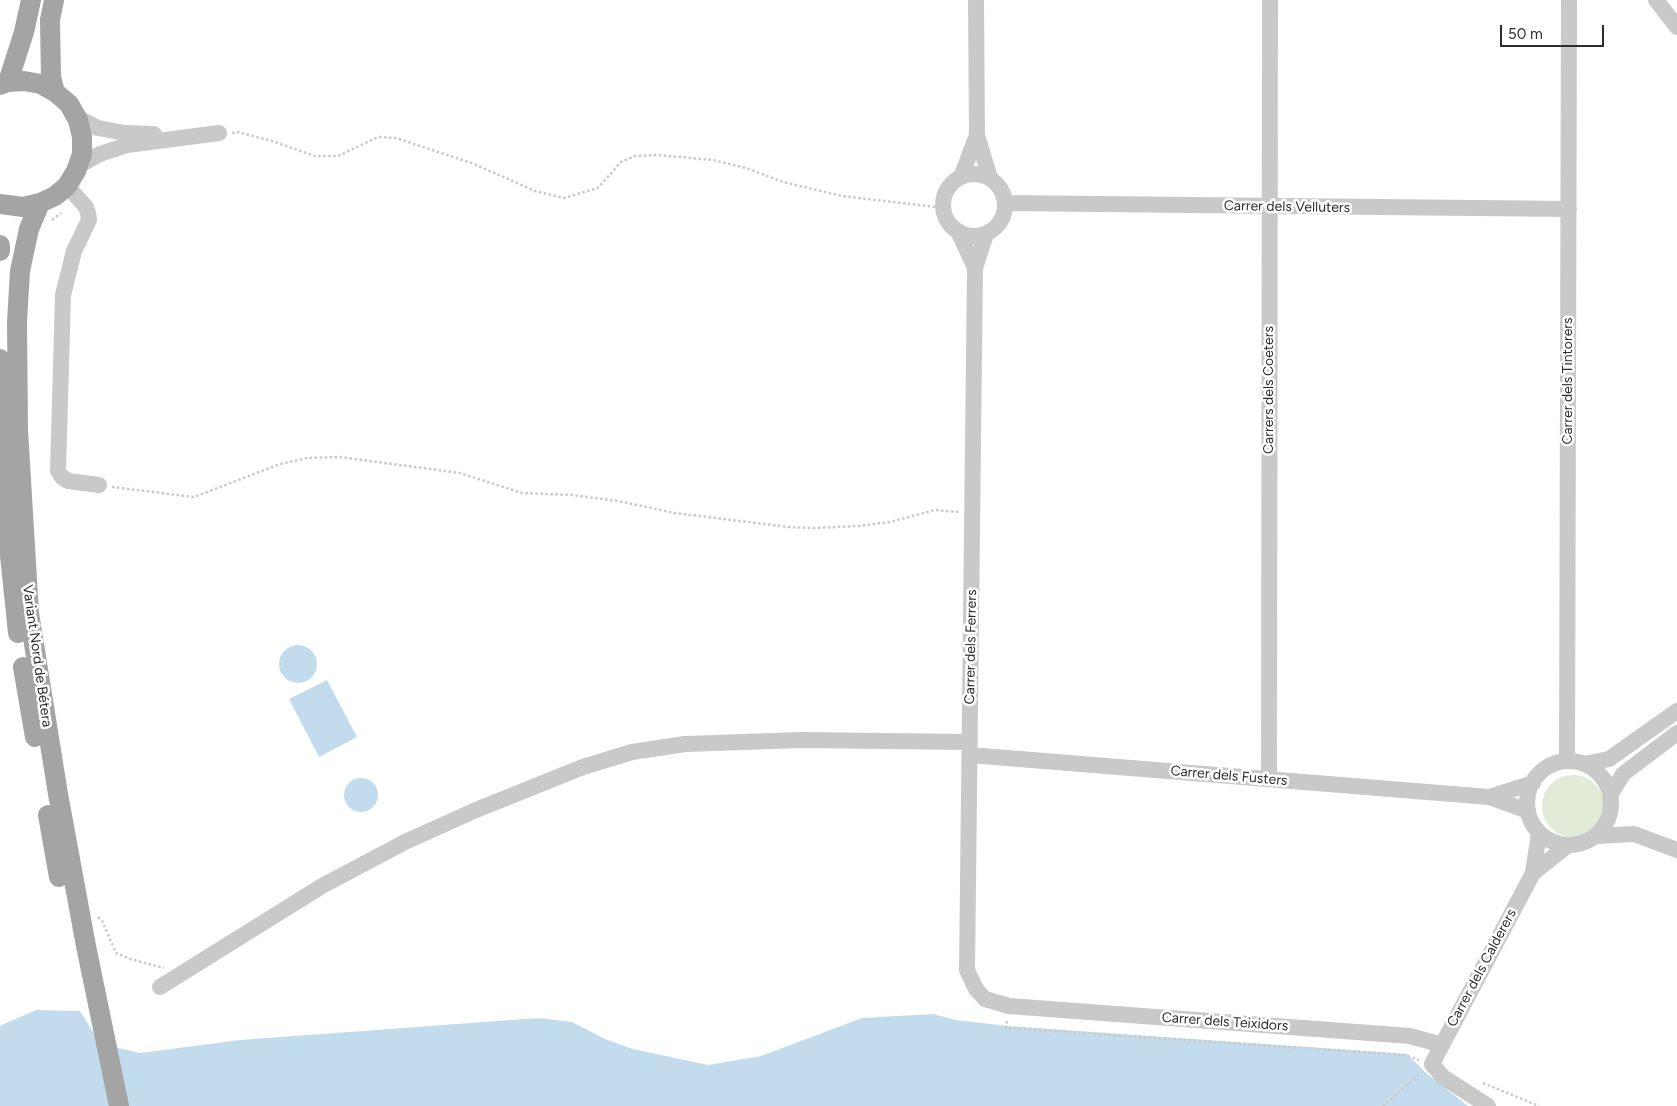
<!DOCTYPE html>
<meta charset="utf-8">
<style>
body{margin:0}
#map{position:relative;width:1677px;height:1106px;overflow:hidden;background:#fff;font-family:Figtree,sans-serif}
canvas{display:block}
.scale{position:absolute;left:1500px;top:25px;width:104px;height:22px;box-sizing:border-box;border:2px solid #2c2c2c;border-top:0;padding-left:6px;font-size:15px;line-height:18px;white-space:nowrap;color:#2c2c2c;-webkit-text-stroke:4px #fff;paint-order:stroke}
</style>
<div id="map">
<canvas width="1677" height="1106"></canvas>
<div class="scale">50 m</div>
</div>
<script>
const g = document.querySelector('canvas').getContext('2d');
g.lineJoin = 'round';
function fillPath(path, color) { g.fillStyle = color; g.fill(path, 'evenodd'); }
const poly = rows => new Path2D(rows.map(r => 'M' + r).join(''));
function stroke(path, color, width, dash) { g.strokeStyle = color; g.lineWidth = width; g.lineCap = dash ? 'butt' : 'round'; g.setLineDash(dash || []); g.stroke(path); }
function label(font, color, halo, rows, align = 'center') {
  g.font = font + ' Figtree,sans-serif'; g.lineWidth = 5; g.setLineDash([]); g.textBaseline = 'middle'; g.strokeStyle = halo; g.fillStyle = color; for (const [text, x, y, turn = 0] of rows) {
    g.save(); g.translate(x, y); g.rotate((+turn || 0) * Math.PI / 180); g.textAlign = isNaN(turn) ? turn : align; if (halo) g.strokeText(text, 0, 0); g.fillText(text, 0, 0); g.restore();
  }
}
fillPath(poly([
 '1542 806a31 31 0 1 1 62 0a31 31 0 1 1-62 0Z'
]), '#e2ebd8');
fillPath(poly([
 '279 664a19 19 0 1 1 38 0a19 19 0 1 1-38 0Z',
 [327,680,357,737,319,757,289,699],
 '344 795a17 17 0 1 1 34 0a17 17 0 1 1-34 0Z',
 [36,1010,80,1011,93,1032,110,1046,140,1053,240,1040,538,1018,572,1022,605,1039,633,1049,708,1065,761,1056,862,1018,933,1014,956,1020,1008,1026,1407,1054,1425,1072,1468,1106,0,1106,0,1026]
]), '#c3dced');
stroke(poly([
 [232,133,238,132,272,141,315,156,338,156,378,137,396,138,474,164,535,191,564,198,598,188,621,162,635,156,658,155,713,160,746,168,783,182,842,196,944,208],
 [52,220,61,213],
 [112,487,194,497,280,464,307,458,340,457,460,473,522,493,572,495,618,501,675,513,788,527,813,528,859,526,890,522,935,510,958,512],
 [98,917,102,921,116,953,130,959,164,968],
 [1007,1021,1006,1028,1405,1055,1419,1060],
 [1483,1083,1539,1106],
 [1383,1106,1421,1073]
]), '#c9c9c9', 2.5, [2.5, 2.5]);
stroke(poly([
 [976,0,977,135,990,178],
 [1656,0,1677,27],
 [76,117,98,128,125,133,154,134],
 [78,166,100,154,127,145,219,133],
 '943 205a31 31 0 1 1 62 0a31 31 0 1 1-62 0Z',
 [961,177,977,135],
 [67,186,86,207,88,213,89,220,74,251,63,295,58,471,62,477,68,481,99,485],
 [1005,203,1569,209],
 [958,231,975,268],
 [986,234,975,268,967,970,976,989,985,999,1009,1006,1410,1036,1442,1045],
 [970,755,1489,797,1528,811],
 '1527 803a42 42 0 1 1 84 0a42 42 0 1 1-84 0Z',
 [1567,761,1569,0],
 [1584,764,1609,759,1677,711],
 [1269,779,1270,0],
 [1611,794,1623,774,1677,733],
 [1489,797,1533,783],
 [1597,836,1634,834,1677,850],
 [1533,873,1567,846],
 [160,987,322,886,405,842,476,810,583,767,632,752,685,744,801,740,970,742],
 [1488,1106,1443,1077,1432,1064,1533,873,1539,833]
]), '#c9c9c9', 16);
stroke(poly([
 [54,0,50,20,51,77,55,92],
 [8,82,24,32,31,0],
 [0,85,8,82,24,81,41,84,55,92,69,104,78,120,82,137,82,154,76,171,67,186,55,196,40,203,23,207,0,204],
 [40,203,29,229,20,271,17,322,18,430,29,613,58,794,86,946,119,1106],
 [0,245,0,251],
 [0,359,6,517,18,633],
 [23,667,35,737],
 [48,815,59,877]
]), '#a4a4a4', 20);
label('14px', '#2c2c2c', '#fff', [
 ["Carrer dels Velluters",1287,207,1],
 ["Carrer dels Tintorers",1568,381,-90],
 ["Carrers dels Coeters",1269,390,-90],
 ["Carrer dels Ferrers",971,647,-89],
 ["Variant Nord de Bétera",37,656,82],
 ["Carrer dels Fusters",1229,776,5],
 ["Carrer dels Calderers",1482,968,-62],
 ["Carrer dels Teixidors",1225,1022,4]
]);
</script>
